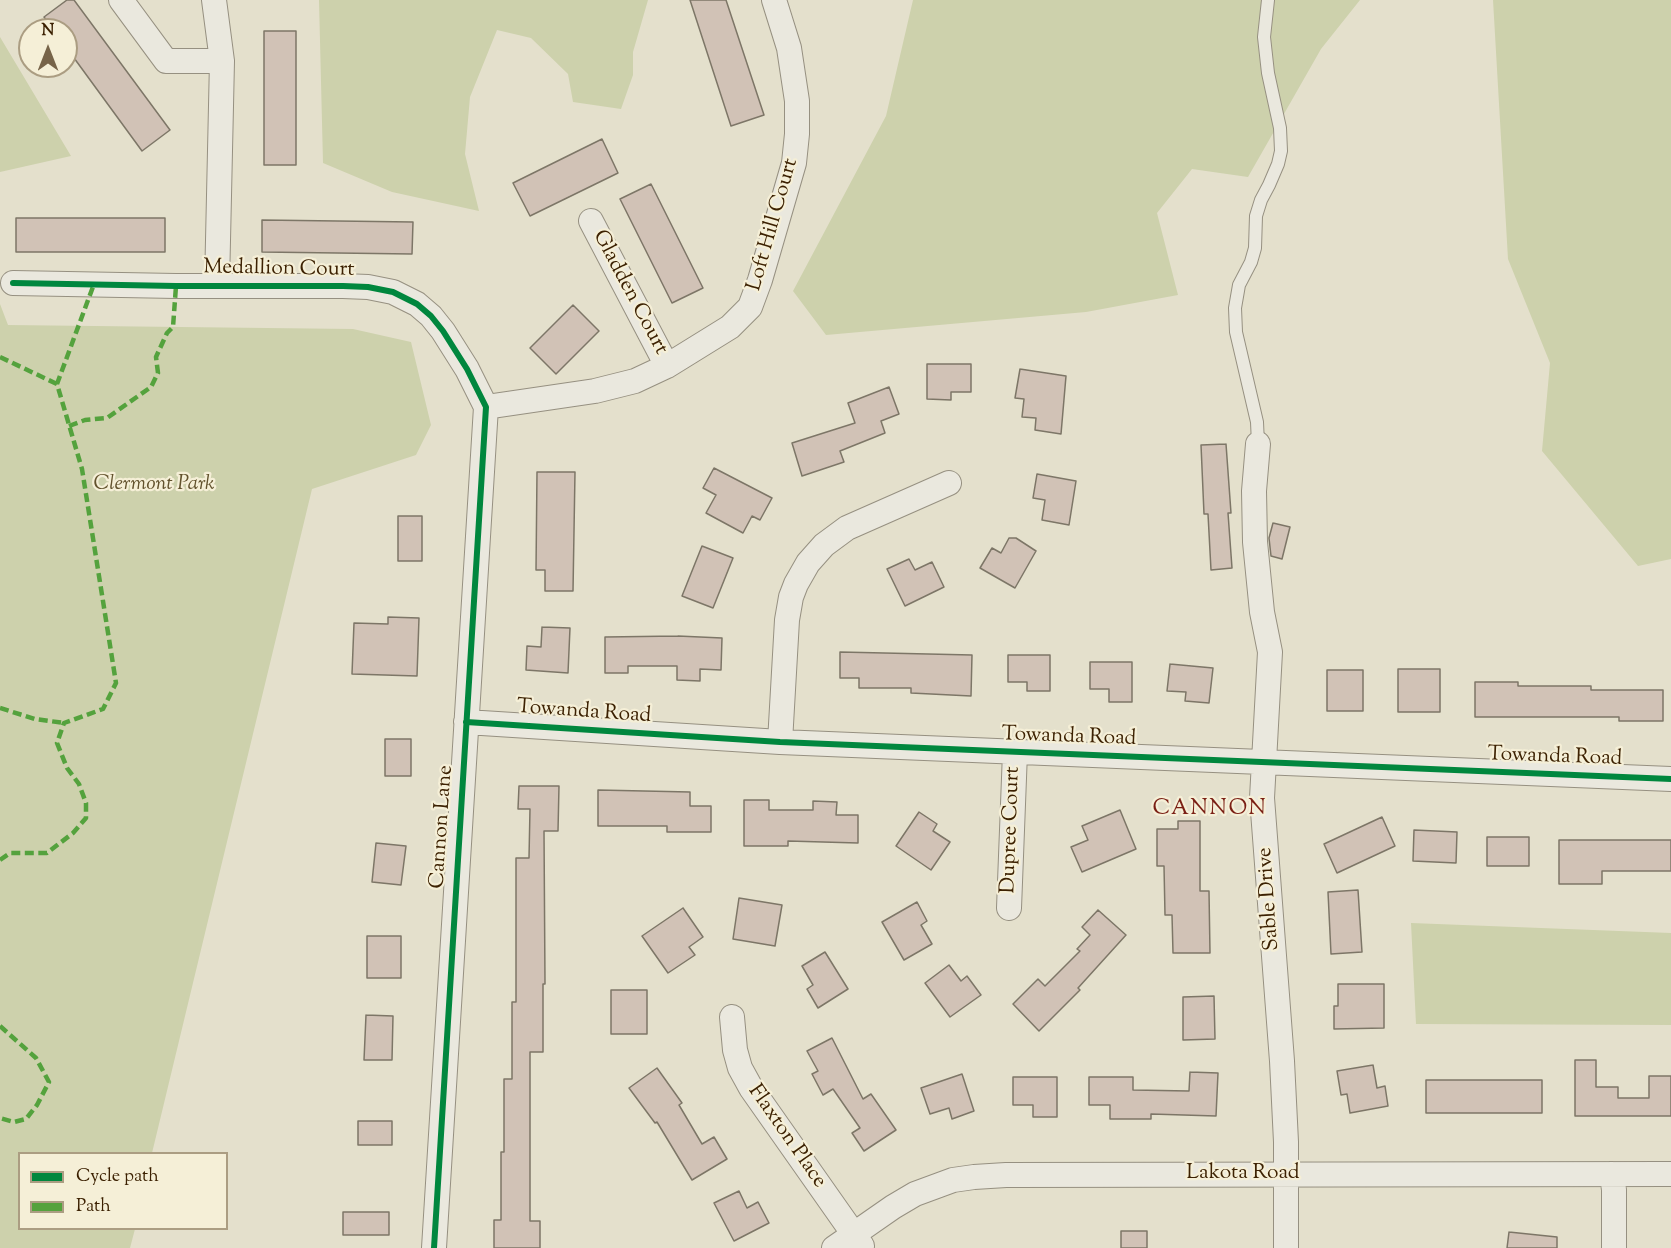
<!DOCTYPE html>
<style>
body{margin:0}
#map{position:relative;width:1671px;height:1248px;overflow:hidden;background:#e4e0cc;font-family:"Sorts Mill Goudy",serif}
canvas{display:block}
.legend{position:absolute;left:18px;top:1152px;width:210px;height:78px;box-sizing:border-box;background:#f5efd7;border:2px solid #ab9d82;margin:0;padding:8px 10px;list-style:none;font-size:18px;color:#3c2102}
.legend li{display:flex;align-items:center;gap:12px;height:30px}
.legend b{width:30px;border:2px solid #ab9d82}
.north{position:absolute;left:18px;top:18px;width:60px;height:60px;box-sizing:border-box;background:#f5efd7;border:2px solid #ab9d82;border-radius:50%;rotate:0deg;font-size:16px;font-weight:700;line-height:24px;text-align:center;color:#3c2102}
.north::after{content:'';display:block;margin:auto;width:21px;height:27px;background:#776449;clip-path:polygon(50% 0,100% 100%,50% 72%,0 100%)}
</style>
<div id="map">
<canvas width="1671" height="1248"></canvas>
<ul class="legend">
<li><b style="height:8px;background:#00873e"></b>Cycle path</li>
<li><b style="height:8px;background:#54a23d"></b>Path</li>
</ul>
<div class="north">N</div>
</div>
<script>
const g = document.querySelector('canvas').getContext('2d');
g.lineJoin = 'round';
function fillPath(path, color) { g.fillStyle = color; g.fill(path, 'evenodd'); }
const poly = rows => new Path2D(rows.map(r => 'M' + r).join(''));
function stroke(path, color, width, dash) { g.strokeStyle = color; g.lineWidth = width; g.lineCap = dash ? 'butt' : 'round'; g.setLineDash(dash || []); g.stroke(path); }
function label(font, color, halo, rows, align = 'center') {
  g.font = font + ' "Sorts Mill Goudy",serif'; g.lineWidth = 4.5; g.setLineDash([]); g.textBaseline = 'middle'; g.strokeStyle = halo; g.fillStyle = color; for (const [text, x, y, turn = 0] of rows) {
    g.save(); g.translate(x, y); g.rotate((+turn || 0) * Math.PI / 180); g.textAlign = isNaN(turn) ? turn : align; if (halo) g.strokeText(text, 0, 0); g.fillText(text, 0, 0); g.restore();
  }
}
fillPath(poly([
 [319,0,648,0,633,52,633,75,621,109,573,102,568,74,531,38,497,30,470,97,465,154,479,211,392,192,323,163],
 [913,0,1360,0,1321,49,1248,177,1192,169,1157,213,1178,295,1086,312,826,335,793,291,886,116],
 [1493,0,1671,0,1671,559,1638,566,1542,451,1550,363,1508,259],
 [0,37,71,156,0,172],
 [0,304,8,325,353,329,411,342,431,425,416,455,312,489,152,1153,20,1154,20,1228,135,1229,130,1248,0,1248],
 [1411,923,1671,933,1671,1025,1416,1024]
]), '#cdd1ac');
const building = poly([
 [67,0,74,0,170,130,142,151,66,47,66,30,54,30,44,17,67,0],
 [690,0,726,0,764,115,731,126,690,0],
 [264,31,296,31,296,165,264,165,264,31],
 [602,139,618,173,530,216,513,183,602,139],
 [651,184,703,288,672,303,620,199,651,184],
 [16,218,165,218,165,252,16,252,16,218],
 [262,220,413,222,412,254,262,252,262,220],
 [573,305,599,331,556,374,530,348,573,305],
 [927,364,971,364,971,392,951,392,951,400,927,399,927,364],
 [1020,369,1066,376,1061,434,1035,430,1036,418,1022,417,1024,399,1015,398,1020,369],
 [889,387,899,414,881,421,885,433,840,451,844,462,802,476,792,443,855,423,848,403,889,387],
 [1226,444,1231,513,1228,513,1232,568,1211,570,1208,514,1204,514,1201,445,1226,444],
 [714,468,772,498,760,520,752,516,743,533,706,513,716,495,703,488,714,468],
 [537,472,575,472,573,591,545,591,545,570,536,570,537,472],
 [1037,474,1076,481,1069,525,1042,520,1045,500,1033,498,1037,474],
 [398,516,422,516,422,561,398,561,398,516],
 [1273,523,1290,527,1282,559,1271,556,1269,538,1273,523],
 [1009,538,1016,538,1036,551,1015,588,980,568,992,548,1001,553,1009,538],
 [702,546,733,558,713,608,682,596,702,546],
 [909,559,915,570,932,562,944,587,905,606,887,569,909,559],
 [388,617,419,618,417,676,352,674,354,623,388,624,388,617],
 [542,627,570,628,568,673,526,670,527,646,541,647,542,627],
 [678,636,722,638,721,670,700,669,700,681,677,680,677,666,628,666,628,673,605,673,605,637,678,636],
 [840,652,972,655,971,696,911,693,911,688,859,688,859,678,840,678,840,652],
 [1008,655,1050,655,1050,691,1027,691,1027,682,1008,682,1008,655],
 [1090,662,1132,662,1132,702,1109,702,1109,689,1090,689,1090,662],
 [1170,664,1213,668,1209,703,1185,701,1186,692,1167,691,1170,664],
 [1398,669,1440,669,1440,712,1398,712,1398,669],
 [1327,670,1363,670,1363,711,1327,711,1327,670],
 [1475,682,1518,682,1518,686,1591,686,1591,690,1663,690,1663,721,1619,721,1619,717,1475,717,1475,682],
 [385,739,411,739,411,776,385,776,385,739],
 [519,786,559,786,558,831,544,831,545,984,543,984,543,1052,530,1052,530,1221,540,1221,540,1248,494,1248,494,1220,501,1220,501,1152,504,1152,504,1079,512,1079,512,1002,516,1002,516,858,529,858,530,809,518,809,519,786],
 [598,790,690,792,690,806,711,806,711,832,667,832,667,826,598,826,598,790],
 [744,800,769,800,769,810,813,810,813,801,837,802,836,815,858,815,858,843,788,841,788,846,744,846,744,800],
 [1120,810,1136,849,1082,872,1071,847,1088,840,1082,826,1120,810],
 [919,812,937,824,933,831,950,842,931,870,896,846,919,812],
 [1382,817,1395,846,1337,873,1324,844,1382,817],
 [1178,821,1200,821,1200,891,1209,891,1210,953,1173,953,1172,915,1165,915,1164,866,1157,866,1157,829,1178,829,1178,821],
 [1414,830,1457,832,1456,863,1413,861,1414,830],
 [1487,837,1529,837,1529,866,1487,866,1487,837],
 [1559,840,1671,840,1671,871,1602,871,1602,884,1559,884,1559,840],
 [376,843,406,846,401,885,372,882,376,843],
 [1358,890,1362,952,1331,954,1328,892,1358,890],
 [739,898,782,905,775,946,733,939,739,898],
 [917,902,927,921,921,925,932,944,904,960,882,922,917,902],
 [683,908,703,937,689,947,695,955,668,973,642,936,683,908],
 [1098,910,1126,935,1078,988,1080,990,1039,1031,1013,1004,1038,979,1045,986,1080,951,1077,949,1090,935,1082,927,1098,910],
 [367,936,401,936,401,978,367,978,367,936],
 [825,952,848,989,818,1008,807,989,813,985,802,966,825,952],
 [949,965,961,981,967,976,981,995,950,1017,925,983,949,965],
 [1338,984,1384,984,1384,1028,1334,1029,1334,1006,1338,1006,1338,984],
 [611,990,647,990,647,1034,611,1034,611,990],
 [1214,996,1215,1039,1183,1040,1183,997,1214,996],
 [366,1015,393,1016,392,1060,364,1060,366,1015],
 [832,1038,863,1099,871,1094,896,1130,864,1151,852,1133,860,1128,833,1089,823,1095,812,1074,818,1071,807,1051,832,1038],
 [1575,1060,1596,1060,1596,1087,1618,1087,1618,1098,1649,1098,1649,1076,1671,1076,1671,1116,1575,1116,1575,1060],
 [1373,1065,1377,1088,1385,1086,1388,1106,1350,1113,1347,1094,1341,1095,1337,1071,1373,1065],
 [657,1068,682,1103,679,1105,702,1144,714,1137,727,1159,692,1180,657,1122,655,1123,629,1088,657,1068],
 [1190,1072,1218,1073,1216,1116,1151,1114,1151,1119,1110,1119,1110,1105,1089,1105,1089,1077,1133,1077,1133,1090,1189,1091,1190,1072],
 [962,1074,974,1111,952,1119,949,1108,930,1114,921,1088,962,1074],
 [1013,1077,1057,1077,1057,1117,1033,1117,1033,1105,1013,1105,1013,1077],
 [1426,1080,1542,1080,1542,1113,1426,1113,1426,1080],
 [358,1121,392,1121,392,1145,358,1145,358,1121],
 [739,1191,747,1208,758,1202,769,1223,734,1241,714,1203,739,1191],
 [343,1212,389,1212,389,1235,343,1235,343,1212],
 [1121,1231,1147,1231,1147,1248,1121,1248,1121,1231],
 [1509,1232,1557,1237,1557,1248,1507,1248,1509,1232]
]);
fillPath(building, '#d1c2b6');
stroke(building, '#7d7667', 1.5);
const lane = poly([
 [1258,444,1257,422,1236,332,1235,308,1239,285,1251,262,1255,248,1256,216,1261,200,1269,185,1278,164,1281,151,1280,128,1268,73,1264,37,1268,0]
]);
const street = poly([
 [121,0,166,61,222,61],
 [214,0,222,61,217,285],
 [591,221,667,366],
 [13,283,176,286,343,286,368,287,393,292,417,304,431,316,443,331,467,369,486,407,434,1248],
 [486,407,595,391,635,381,667,366,730,327,750,307,760,280,794,163,797,134,797,101,789,48,774,0],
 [1258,444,1254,491,1255,542,1262,612,1270,652,1262,798,1282,1061,1286,1142,1286,1248],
 [466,722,780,742,1671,779],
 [780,742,787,620,791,597,796,584,808,563,824,545,847,528,949,483],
 [1009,908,1015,752],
 [732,1017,735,1050,740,1068,751,1088,862,1246],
 [1612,1174,1614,1190,1614,1248],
 [834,1248,893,1207,915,1194,953,1180,974,1177,1006,1175,1671,1174]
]);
stroke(lane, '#969081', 14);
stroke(street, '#969081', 26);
stroke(lane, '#eae8de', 12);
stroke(street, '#eae8de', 24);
stroke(poly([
 [0,357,57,384],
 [69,426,85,420,107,418,151,387,158,373,156,357,167,333,173,327,176,286],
 [0,708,35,719,64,723],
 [0,860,10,853,47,853,73,833,86,818,86,803,79,784,67,768,57,743,64,723,103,709,116,683,82,469,57,384,94,284],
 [0,1026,36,1058,49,1082,37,1105,26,1119,14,1122,0,1118]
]), '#54a23d', 4.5, [9, 4.5]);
stroke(poly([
 [13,283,176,286,343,286,368,287,393,292,417,304,431,316,443,331,467,369,486,407,434,1248],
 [466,722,780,742,1671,779]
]), '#00873e', 6);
label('21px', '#3c2102', '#f5efd7', [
 ["Loft Hill Court",774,225,-74],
 ["Medallion Court",279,270,1],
 ["Gladden Court",629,293,62],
 ["Towanda Road",584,713,4],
 ["Towanda Road",1069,738,2],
 ["Towanda Road",1555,758,2],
 ["Cannon Lane",443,827,-86],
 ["Dupree Court",1012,830,-88],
 ["Sable Drive",1270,899,-94],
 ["Flaxton Place",786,1137,55],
 ["Lakota Road",1243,1174]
]);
label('italic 21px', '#62522d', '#f5efd7', [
 ["Clermont Park",154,485]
]);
g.letterSpacing = '1.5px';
label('22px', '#7a1f14', '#f5efd7', [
 ["CANNON",1210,810]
]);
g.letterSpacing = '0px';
</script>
